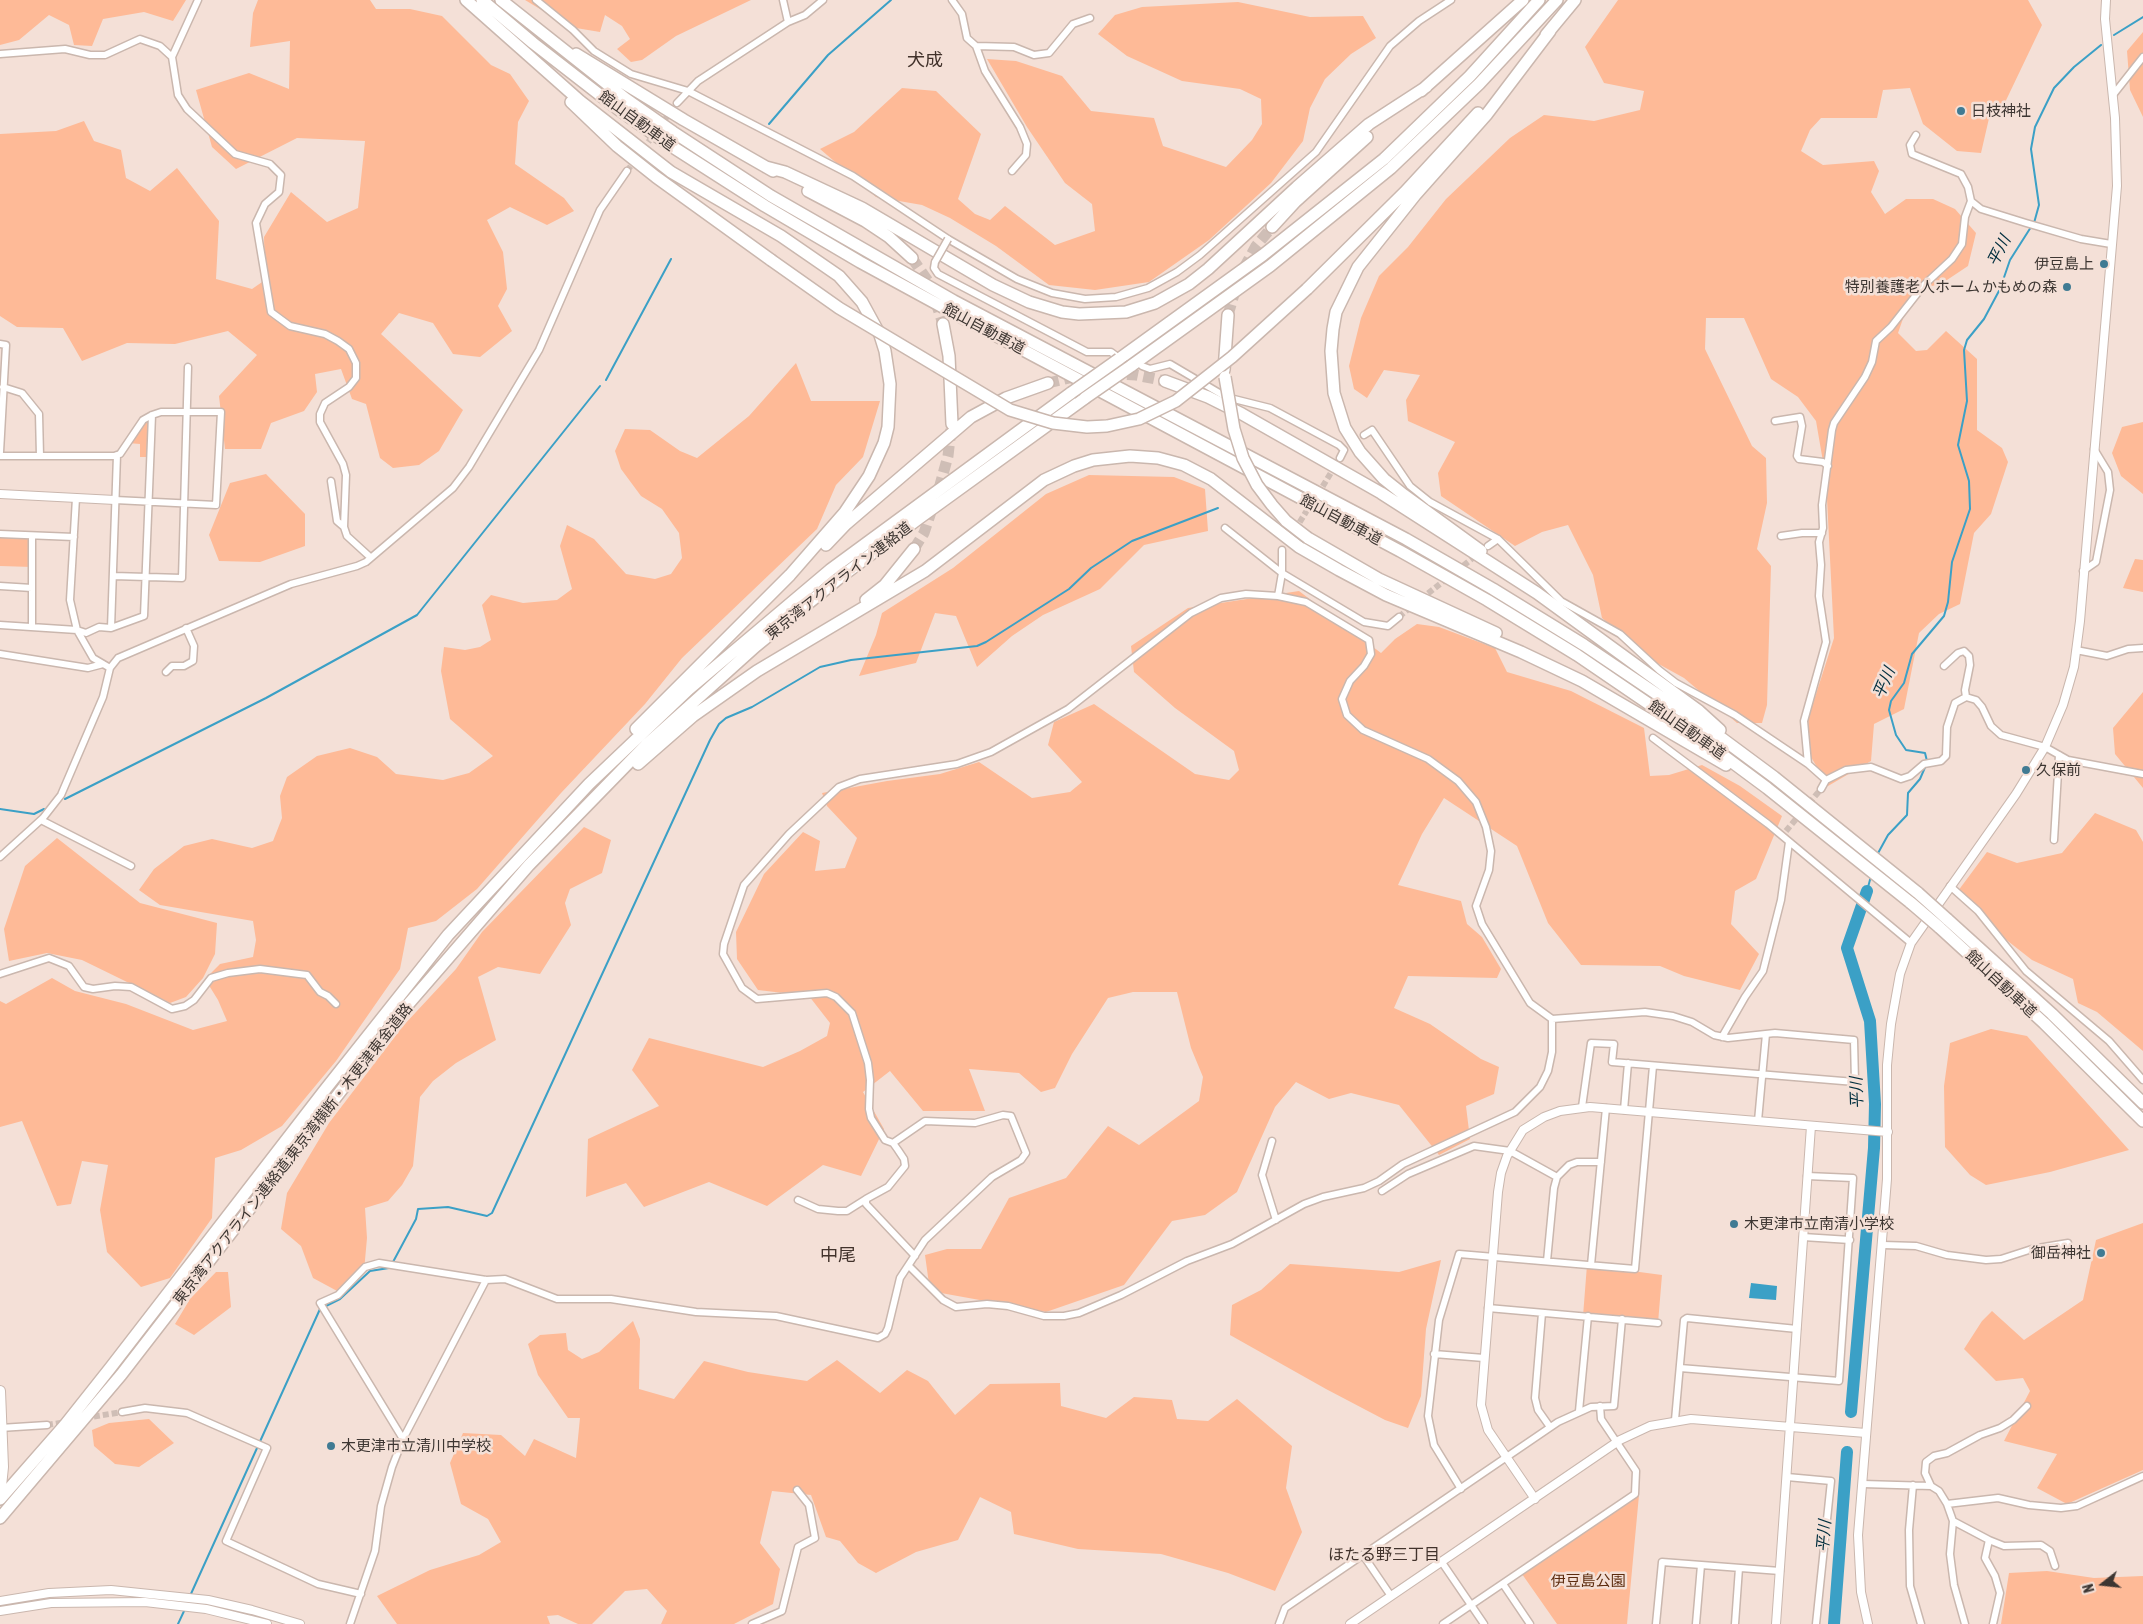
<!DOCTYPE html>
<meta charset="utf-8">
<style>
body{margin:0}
#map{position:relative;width:2143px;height:1624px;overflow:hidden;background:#f4e0d7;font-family:"Asap Condensed",sans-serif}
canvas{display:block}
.north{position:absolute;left:2078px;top:1559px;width:50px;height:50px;-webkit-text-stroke:4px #f4e0d7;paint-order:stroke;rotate:254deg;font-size:14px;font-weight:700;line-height:20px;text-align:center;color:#3d3632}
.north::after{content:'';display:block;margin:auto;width:18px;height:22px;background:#3d3632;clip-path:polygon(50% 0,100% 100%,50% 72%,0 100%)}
</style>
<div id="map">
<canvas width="2143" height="1624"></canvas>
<div class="north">N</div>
</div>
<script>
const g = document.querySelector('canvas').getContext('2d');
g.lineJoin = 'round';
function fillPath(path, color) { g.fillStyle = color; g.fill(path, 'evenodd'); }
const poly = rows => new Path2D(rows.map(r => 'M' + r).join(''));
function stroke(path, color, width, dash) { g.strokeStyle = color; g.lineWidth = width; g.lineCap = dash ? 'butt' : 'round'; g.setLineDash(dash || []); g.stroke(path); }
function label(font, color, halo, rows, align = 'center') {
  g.font = font + ' "Asap Condensed","Noto Sans JP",sans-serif'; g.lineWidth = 5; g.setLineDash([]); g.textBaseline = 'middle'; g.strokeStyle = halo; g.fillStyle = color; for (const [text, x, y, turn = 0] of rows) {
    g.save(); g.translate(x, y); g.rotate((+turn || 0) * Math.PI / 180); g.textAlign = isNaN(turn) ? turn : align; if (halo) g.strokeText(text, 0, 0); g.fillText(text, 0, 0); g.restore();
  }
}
fillPath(poly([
 [0,0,186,0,173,21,144,12,103,19,92,46,74,45,69,25,49,15,19,40,0,45],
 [258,0,370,0,376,9,410,9,442,16,491,65,510,74,529,101,518,122,515,164,564,198,574,211,547,225,510,207,487,220,503,252,507,289,498,306,512,331,480,357,453,354,433,323,399,313,381,334,463,410,439,451,419,465,393,468,380,458,366,404,352,399,341,369,315,374,317,392,304,411,271,423,261,449,225,449,219,396,257,355,228,331,175,344,127,343,82,361,63,328,17,327,0,316,0,134,56,131,84,121,94,141,121,150,126,178,150,191,177,168,219,221,216,279,252,289,265,280,264,237,291,192,327,222,358,208,365,141,297,138,236,169,212,147,196,90,249,73,289,89,290,41,250,47,253,13],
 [525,0,751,0,676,36,642,60,631,62,617,49,630,39,622,26,605,15,600,32,570,27],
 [1618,0,2028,0,2042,25,1999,115,1990,114,1981,153,1957,151,1923,124,1910,88,1883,90,1877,118,1821,118,1810,130,1801,151,1823,165,1874,161,1879,171,1871,192,1885,214,1906,199,1933,199,1955,209,1976,233,1968,266,1941,284,1913,290,1898,333,1916,351,1927,350,1946,331,1977,359,1977,430,2002,448,2008,462,1991,514,1974,533,1960,604,1939,614,1919,633,1904,709,1874,724,1871,761,1828,786,1811,757,1808,719,1834,638,1826,479,1816,421,1798,397,1771,379,1744,318,1706,318,1705,349,1752,446,1766,458,1767,503,1757,549,1771,566,1767,705,1762,723,1737,723,1684,678,1655,662,1602,618,1593,575,1568,525,1542,532,1515,546,1441,496,1438,473,1455,442,1408,421,1406,400,1420,375,1384,370,1367,398,1354,389,1349,366,1361,318,1379,276,1408,247,1446,199,1510,138,1544,115,1594,121,1640,110,1644,91,1604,83,1585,47],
 [1238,2,1310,17,1363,16,1376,38,1351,54,1325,79,1310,108,1303,141,1271,183,1209,240,1149,282,1095,290,1049,285,996,246,950,218,922,205,876,197,820,149,854,132,902,88,936,91,981,134,958,199,975,214,990,220,1005,206,1055,245,1095,231,1092,204,1065,183,1027,127,987,59,1016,61,1062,76,1091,111,1154,118,1163,146,1226,167,1252,140,1262,124,1261,99,1240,89,1182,81,1127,56,1098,34,1115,15,1142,7],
 [2143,32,2143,117,2130,90,2127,51],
 [796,363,811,401,880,401,863,457,836,485,817,529,682,658,645,704,561,793,477,889,436,921,408,928,400,969,336,1061,282,1126,241,1150,215,1158,212,1218,170,1278,141,1287,107,1252,100,1210,108,1165,82,1161,71,1204,57,1206,22,1121,0,1127,0,1001,6,1004,52,978,75,991,126,1004,193,1030,227,1021,218,1000,205,979,220,964,253,957,256,940,253,921,160,905,139,890,154,869,184,846,212,839,252,848,273,841,282,818,280,796,287,777,317,756,350,748,377,757,396,774,443,780,469,773,493,756,450,719,441,671,444,647,465,650,480,647,491,640,482,605,491,595,523,603,557,600,572,589,560,546,567,525,594,539,626,574,655,579,671,574,682,558,679,533,662,509,641,496,621,469,615,451,625,429,650,430,680,451,697,458,749,416],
 [152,415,152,457,140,457,140,444,128,443],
 [2143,422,2143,494,2121,476,2112,453,2122,427],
 [266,474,305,514,305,546,260,562,219,561,209,535,230,483],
 [1089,475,1174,477,1205,489,1208,531,1144,545,1100,589,1043,615,1012,636,977,667,956,616,935,613,916,663,859,676,876,635,882,613,953,568,1046,494],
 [0,534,32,536,32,567,0,566],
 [2135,559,2143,560,2143,592,2123,588],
 [1299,591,1381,653,1395,639,1417,624,1439,627,1495,648,1507,672,1571,691,1644,728,1650,776,1669,775,1702,765,1740,786,1782,816,1756,879,1735,891,1731,924,1759,954,1740,990,1684,976,1660,966,1581,965,1548,923,1517,846,1444,798,1422,834,1398,885,1461,901,1467,924,1482,937,1501,969,1497,978,1408,976,1394,1008,1430,1024,1481,1059,1499,1067,1494,1094,1466,1106,1470,1139,1439,1155,1399,1105,1351,1093,1329,1099,1296,1082,1275,1107,1237,1192,1205,1215,1172,1221,1124,1285,1046,1312,930,1291,925,1255,947,1249,981,1249,1009,1198,1066,1178,1108,1126,1139,1145,1199,1101,1203,1077,1191,1048,1177,992,1133,992,1108,998,1072,1054,1055,1088,1041,1092,1019,1073,969,1069,985,1111,923,1111,890,1071,863,1092,884,1129,861,1176,823,1165,767,1206,709,1182,644,1207,626,1183,586,1197,588,1139,659,1106,632,1070,649,1038,763,1067,800,1051,827,1036,830,1023,809,996,758,990,737,959,736,932,764,874,803,832,820,841,815,871,845,868,857,838,827,806,822,793,887,781,940,774,979,762,1032,798,1070,792,1082,782,1048,745,1054,722,1094,704,1195,774,1229,780,1239,770,1234,751,1175,708,1134,672,1131,646,1188,608],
 [2143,692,2143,788,2115,754,2113,728],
 [2095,813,2136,830,2143,842,2143,1051,2097,1012,2078,1003,2073,979,2032,960,1995,931,1958,891,1987,852,2017,863,2062,853],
 [584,827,611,840,602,873,570,889,565,903,571,925,540,974,498,967,478,977,496,1040,456,1063,433,1081,420,1097,413,1166,402,1185,388,1201,365,1208,367,1238,364,1271,339,1292,313,1278,301,1246,281,1229,287,1193,329,1123,403,1026,456,969,482,932],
 [57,838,140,903,217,923,215,954,203,978,186,997,170,1003,82,960,47,953,9,961,4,929,25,866],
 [1991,1029,2027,1036,2129,1150,2050,1172,1986,1185,1970,1175,1945,1147,1944,1086,1950,1043],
 [2143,1223,2143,1470,2067,1504,2037,1488,2057,1454,2004,1441,2030,1391,2023,1378,1996,1381,1964,1349,1982,1321,1992,1311,2024,1340,2083,1300,2096,1240],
 [1441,1260,1426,1329,1421,1396,1408,1428,1385,1420,1326,1389,1230,1335,1232,1305,1261,1290,1290,1264,1399,1272],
 [1587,1265,1662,1275,1658,1323,1583,1316],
 [216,1272,228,1272,231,1307,194,1335,175,1324,190,1299],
 [633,1321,640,1339,639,1389,674,1399,704,1361,748,1372,807,1381,837,1360,880,1393,907,1370,928,1381,955,1415,990,1384,1060,1383,1061,1406,1106,1418,1134,1397,1172,1400,1177,1419,1208,1421,1237,1399,1292,1446,1286,1488,1302,1532,1275,1591,1228,1573,1161,1554,1078,1549,1014,1534,1011,1512,980,1497,958,1540,916,1552,876,1573,858,1563,840,1541,826,1537,811,1495,772,1491,760,1543,780,1569,773,1604,734,1624,661,1624,667,1611,647,1589,625,1591,592,1624,578,1624,558,1615,547,1616,550,1624,397,1624,377,1596,430,1570,479,1555,501,1542,488,1519,461,1504,450,1463,463,1433,501,1435,525,1456,534,1439,576,1458,580,1418,568,1418,538,1375,528,1344,540,1335,566,1333,568,1350,582,1359,599,1352],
 [149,1419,174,1443,139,1467,115,1464,94,1446,92,1430,109,1423],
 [1639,1495,1627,1624,1557,1624,1522,1574],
 [2047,1571,2094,1578,2143,1576,2143,1624,2001,1624,2009,1573]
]), '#feba97');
fillPath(poly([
 [1751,1283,1777,1286,1776,1300,1749,1298]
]), '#3ba0c6');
stroke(poly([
 [2114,35,2143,17],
 [769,124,828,55,891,0],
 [2034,223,2039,205,2031,149,2035,127,2054,88,2074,67,2101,45],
 [606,380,671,259],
 [1927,761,1925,753,1906,750,1896,735,1889,710,1891,701,1904,683,1912,654,1944,616,1948,602,1952,562,1970,509,1969,481,1958,445,1967,401,1964,350,1967,340,1984,319,2000,289,2010,260,2031,227],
 [65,799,266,698,417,615,600,386],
 [0,809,34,814,44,809],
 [1877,855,1888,835,1907,815,1908,793,1920,779,1926,765],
 [1867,891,1871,876],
 [393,1262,416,1219,418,1209,448,1207,487,1216,492,1213,710,740,719,724,726,718,752,707,820,667,851,660,977,646,986,642,1069,589,1091,568,1132,541,1218,508],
 [190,1596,320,1309,340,1299,370,1271,389,1268,390,1266],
 [178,1624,185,1609]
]), '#3ba0c6', 2);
stroke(poly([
 [1851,1412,1874,1148,1875,1104,1870,1021,1847,948,1867,891],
 [1834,1624,1847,1452]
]), '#3ba0c6', 12);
stroke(poly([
 [627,171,677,103],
 [1318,494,1340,458],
 [1295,530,1312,502],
 [1421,599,1478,554],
 [1399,617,1413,605],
 [1786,831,1821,789],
 [85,1418,122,1412],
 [47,1425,66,1422]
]), '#cfbeb6', 6, [6, 3]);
stroke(poly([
 [912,258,930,284,943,324],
 [1228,315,1239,277,1256,246,1272,227],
 [1094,373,1136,375,1165,381],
 [1048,383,1078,376],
 [914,549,924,533,940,485,948,456,951,429]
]), '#cfbeb6', 11, [11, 5.5]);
const minor = poly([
 [198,0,172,57,178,95,187,109,235,154,270,164,281,175,279,192,265,204,256,223,271,312,290,326,325,334,338,341,349,349,356,363,356,378,349,387,325,403,320,414,320,422,343,464,346,475,344,527,347,536,370,557],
 [536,0,573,30,594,51,631,74,688,91,853,176,948,239,1017,279,1052,293,1085,299,1116,297,1148,288,1177,272,1200,255,1316,152,1390,46,1419,21,1451,0],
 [783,0,788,22],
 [952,0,962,14,967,38,976,46,1014,47,1034,55,1049,53,1073,24,1090,18],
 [976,46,985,71,1020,127,1027,144,1026,155,1012,171],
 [0,54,65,49,90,55,105,55,140,39,160,46,172,57],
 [2113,95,2143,57],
 [677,103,698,81,788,22,805,15,823,0],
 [1916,135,1910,145,1912,154,1961,174,1968,187,1971,201],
 [935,262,934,268,938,274,1087,352,1111,352,1115,355],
 [0,344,6,345,0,452],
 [1142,366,1150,369,1170,364,1226,397,1270,408,1339,445,1344,450,1340,458],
 [3,387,22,393,39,414,40,456,114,456,120,454,143,420,152,415,161,412,221,412,216,505,115,500],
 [1775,421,1800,417,1802,426,1797,456,1799,459,1823,462,1828,466],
 [1364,435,1372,430,1410,486,1430,502,1498,539,1561,601,1620,634,1659,670,1676,683,1735,715,1808,764,1826,780],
 [0,456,40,456],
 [331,481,337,521,344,527],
 [76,498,70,600,77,630,93,658,110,668],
 [1225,528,1282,573,1364,622,1388,626,1399,617],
 [0,534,74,537],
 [1781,536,1802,533,1822,533],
 [1488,546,1498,539],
 [2083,571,2096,562,2110,490,2108,472,2094,449],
 [113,576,182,578,188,367],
 [0,586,32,588],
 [1278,596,1282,573,1282,550],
 [0,625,77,630,86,633,99,627,111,628,144,616,152,415],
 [32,626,32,536],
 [111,628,117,455],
 [2076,650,2107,656,2128,649,2143,648],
 [0,654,88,668,103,664],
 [1944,666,1958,653,1964,651,1969,656,1970,665,1965,690,1966,697],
 [166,672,172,666,184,666,193,661,194,646,186,628],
 [1653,738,1768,824,1911,943],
 [1808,764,1804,721,1826,642,1819,596,1821,565,1819,542,1823,528,1822,505,1832,430,1834,423,1865,377,1872,362,1876,341,1891,327,1924,285,1952,259,1962,244,1965,217,1971,201,1981,209,2026,223,2081,239,2111,244],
 [1821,789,1826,780,1846,770,1871,767,1901,779,1910,776,1924,764,1941,761,1946,756,1947,727,1955,703,1966,697,1976,700,1982,707,1991,726,2001,735,2045,747,2068,760,2143,774],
 [41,820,131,866],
 [2054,840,2059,755],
 [0,857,43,818,61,795,103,697,110,668,118,658,291,584,357,566,366,562,453,488,469,467,539,350,600,210,627,171],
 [1950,886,1978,911,2026,971,2109,1041,2143,1080],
 [0,974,49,958,69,966,84,987,93,989,115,986,131,987,172,1009,185,1006,194,1000,211,978,228,973,260,969,307,975,320,992,328,996,336,1004],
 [1722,1037,1745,997,1763,971,1781,900,1789,842],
 [1624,1110,1628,1063],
 [1758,1121,1766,1034],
 [1272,1141,1262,1175,1276,1220],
 [1382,1191,1408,1174,1474,1146,1510,1151,1557,1177],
 [798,1200,818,1209,838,1211,847,1211,866,1199],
 [1803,1237,1850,1240],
 [1883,1245,1916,1246,1947,1255,1986,1260,2001,1259,2032,1249,2068,1243],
 [915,1256,866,1204,866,1199,888,1187,905,1166,904,1159,898,1150,893,1143,885,1140,871,1118,869,1109,870,1080,868,1063,852,1013,836,997,827,993,757,999,742,988,723,954,724,944,744,885,789,834,839,787,860,779,957,764,991,752,1068,709,1191,613,1221,598,1246,594,1278,596,1306,602,1369,640,1371,654,1364,666,1350,681,1342,699,1347,715,1363,730,1428,759,1458,781,1476,802,1486,827,1491,851,1489,870,1476,906,1482,924,1530,1003,1552,1019,1645,1012,1673,1016,1692,1022,1714,1035,1728,1038,1775,1033,1854,1040,1855,1082,1612,1062,1614,1044,1591,1043,1582,1107],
 [1547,1261,1554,1188,1557,1177,1569,1165,1577,1162,1601,1162],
 [1591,1265,1606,1108],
 [910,1267,943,1300,956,1307,987,1304,1008,1306,1044,1316,1064,1316,1079,1313,1121,1295,1187,1261,1232,1244,1304,1204,1323,1197,1364,1188,1379,1181,1403,1164,1515,1112,1540,1087,1548,1071,1552,1052,1552,1019],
 [1488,1308,1658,1323],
 [1542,1313,1535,1398,1538,1410,1550,1427],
 [1434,1354,1484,1358],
 [1680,1368,1839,1381,1853,1178,1807,1176],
 [1579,1411,1588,1316],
 [122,1412,145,1408,187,1413,267,1448,226,1541,318,1584,361,1594],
 [1675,1420,1684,1320,1687,1318,1797,1329],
 [0,1428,47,1425],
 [403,1439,320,1303,338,1295,365,1267,379,1263,486,1280,505,1279,557,1299,611,1299,696,1312,776,1316,878,1338,885,1334,888,1328,900,1278,925,1240,992,1177,1021,1160,1026,1153,1011,1116,1003,1115,975,1123,925,1121,893,1143],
 [1787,1477,1831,1481,1816,1624],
 [1863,1484,1931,1486,1939,1491,1947,1504,1953,1521,1989,1540,1985,1558,1995,1576,2000,1593,1993,1624],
 [1913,1485,1909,1530,1910,1586,1921,1624],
 [1931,1486,1925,1473,1926,1462,1934,1456,1947,1453,1980,1435,2000,1428,2013,1420,2027,1406],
 [1461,1489,1434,1445,1428,1416,1439,1320,1459,1254,1635,1269,1653,1066],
 [1947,1504,1998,1498,2029,1505,2061,1508,2077,1506,2143,1476],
 [1953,1521,1950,1554,1954,1585,1965,1624],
 [1989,1540,2004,1546,2041,1545,2050,1551,2055,1566],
 [1363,1555,1391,1596],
 [1441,1561,1484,1624],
 [1503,1584,1530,1624],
 [350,1624,375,1551,381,1506,392,1467,403,1439,486,1280],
 [752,1624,782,1611,798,1547,815,1538,809,1505,797,1490],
 [1279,1624,1285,1608,1558,1422,1591,1407,1614,1406,1622,1319],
 [1443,1624,1635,1494,1636,1471,1601,1419,1600,1406],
 [1656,1624,1662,1562,1780,1571],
 [1696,1624,1701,1565],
 [1735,1624,1739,1568]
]);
const tertiary = poly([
 [0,494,115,500],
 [1535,1499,1488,1430,1481,1405,1498,1192,1501,1173,1507,1156,1523,1130,1544,1117,1560,1111,1590,1107,1888,1132],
 [0,1601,49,1593,111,1590,208,1600,252,1610,300,1624],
 [0,1611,51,1603,145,1602,206,1609,267,1624],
 [1350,1624,1620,1440,1650,1426,1691,1419,1866,1433],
 [1776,1624,1811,1126],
 [1868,1624,1861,1592,1858,1535,1887,1179,1887,1065,1891,1024,1900,974,1911,943,2016,794,2045,747,2063,705,2074,667,2080,621,2117,186,2115,118,2105,19,2106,0]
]);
const trunk = poly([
 [0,1391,3,1467,0,1496]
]);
const motorway = poly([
 [466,0,580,101,671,172,781,236,839,276,862,302,880,335,885,351,890,384,888,427,884,443,869,476,845,512,790,575,636,729],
 [482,0,533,43,618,109,665,142,765,206,860,262,950,311,1400,551,1487,600,1577,655,1709,745,1767,788,1911,903],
 [501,0,626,99,673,132,771,196,954,301,1406,539,1493,589,1584,645,1716,734,1774,777,1918,893],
 [1546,35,1575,0],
 [576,54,684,120,773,171],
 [1421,91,1523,0],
 [571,102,617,146,656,177,771,260],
 [766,167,785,172,862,208,993,285,1029,302,1062,312,1079,314,1126,312,1155,303,1189,284,1208,269,1297,187,1369,124,1426,87],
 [808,191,865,221,889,237,912,258],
 [1272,227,1295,202,1367,137],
 [1307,289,1405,192,1478,113],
 [943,324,949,356,952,424],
 [1119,359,1263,255,1384,159,1470,76,1539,0],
 [1131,366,1270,266,1391,168,1479,84,1557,0],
 [1224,370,1228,315],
 [1165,381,1208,397,1242,414,1381,493,1537,593,1699,711,1720,730],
 [1308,538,1379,579,1496,633],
 [826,545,846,524,971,417,1006,398,1048,383],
 [1481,551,1404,495,1384,479,1360,452,1345,428,1334,393,1331,351,1333,329,1336,312,1358,267,1416,194,1487,114,1550,31],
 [866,600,885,585,914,549],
 [638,764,693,716,757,671,925,571,1044,480,1074,466,1093,460,1130,456,1158,458,1184,465,1211,479,1299,547,1339,570,1386,595,1521,652,1582,681,1726,765],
 [1947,919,2052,1014,2143,1103],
 [1939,927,2044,1023,2143,1121],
 [0,1499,65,1425,111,1367,324,1091,448,935,589,784,689,689,830,570,1071,393],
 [0,1518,121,1375,405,1008,529,865,647,744,756,646,838,579,918,519,1085,398]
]);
stroke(minor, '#cab7ae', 9);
stroke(tertiary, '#cab7ae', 10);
stroke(trunk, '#cab7ae', 12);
stroke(motorway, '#cab7ae', 14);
stroke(minor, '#fff', 6);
stroke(tertiary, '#fff', 8);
stroke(trunk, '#fff', 10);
stroke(motorway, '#fff', 11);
const minorBridge = poly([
 [935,262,948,239]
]);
const motorwayBridge = poly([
 [771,260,839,308,1010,410,1053,423,1087,427,1107,426,1139,419,1176,401,1232,357,1307,289],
 [1225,377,1234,429,1243,458,1257,485,1272,505,1286,521,1308,538],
 [1071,393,1119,359],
 [1085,398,1131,366],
 [1918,893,1947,919],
 [1911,903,1939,927]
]);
stroke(minorBridge, '#cab7ae', 9, []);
stroke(motorwayBridge, '#cab7ae', 14, []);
stroke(minorBridge, '#fff', 6);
stroke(motorwayBridge, '#fff', 11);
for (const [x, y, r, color] of [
 [1961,111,5,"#407b93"],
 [2104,264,5,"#407b93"],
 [2067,287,5,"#407b93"],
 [2026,770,5,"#407b93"],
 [1734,1224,5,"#407b93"],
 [2101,1253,5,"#407b93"],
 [331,1446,5,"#407b93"]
]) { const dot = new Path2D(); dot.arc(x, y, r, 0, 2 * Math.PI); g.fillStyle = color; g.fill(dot); stroke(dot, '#f4e0d7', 2); }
label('15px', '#3d3632', '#f4e0d7', [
 ["日枝神社",1971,111],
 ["伊豆島上",2094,264,"right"],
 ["特別養護老人ホーム かもめの森",2057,287,"right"],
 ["久保前",2036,770],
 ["木更津市立南清小学校",1744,1224],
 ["御岳神社",2091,1253,"right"],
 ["木更津市立清川中学校",341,1446]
], 'left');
label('15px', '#3d3632', '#f4e0d7', [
 ["館山自動車道",637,121,36],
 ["館山自動車道",984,329,28],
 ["館山自動車道",1341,520,28],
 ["東京湾アクアライン連絡道",839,581,-38],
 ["館山自動車道",1687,730,35],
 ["館山自動車道",2001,984,43],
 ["東京湾アクアライン連絡道;東京湾横断・木更津東金道路",293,1154,-52]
]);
label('15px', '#5d2c0f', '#f4e0d7', [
 ["伊豆島公園",1588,1581]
]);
label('italic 16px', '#002e3e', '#f4e0d7', [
 ["平川",1999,251,-63],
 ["平川",1884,683,-67],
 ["平川",1857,1093,-92],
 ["平川",1824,1536,-85]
]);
label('16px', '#41322b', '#f4e0d7', [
 ["ほたる野三丁目",1384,1555]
]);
label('18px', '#41322b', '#f4e0d7', [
 ["犬成",925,60],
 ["中尾",838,1255]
]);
</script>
